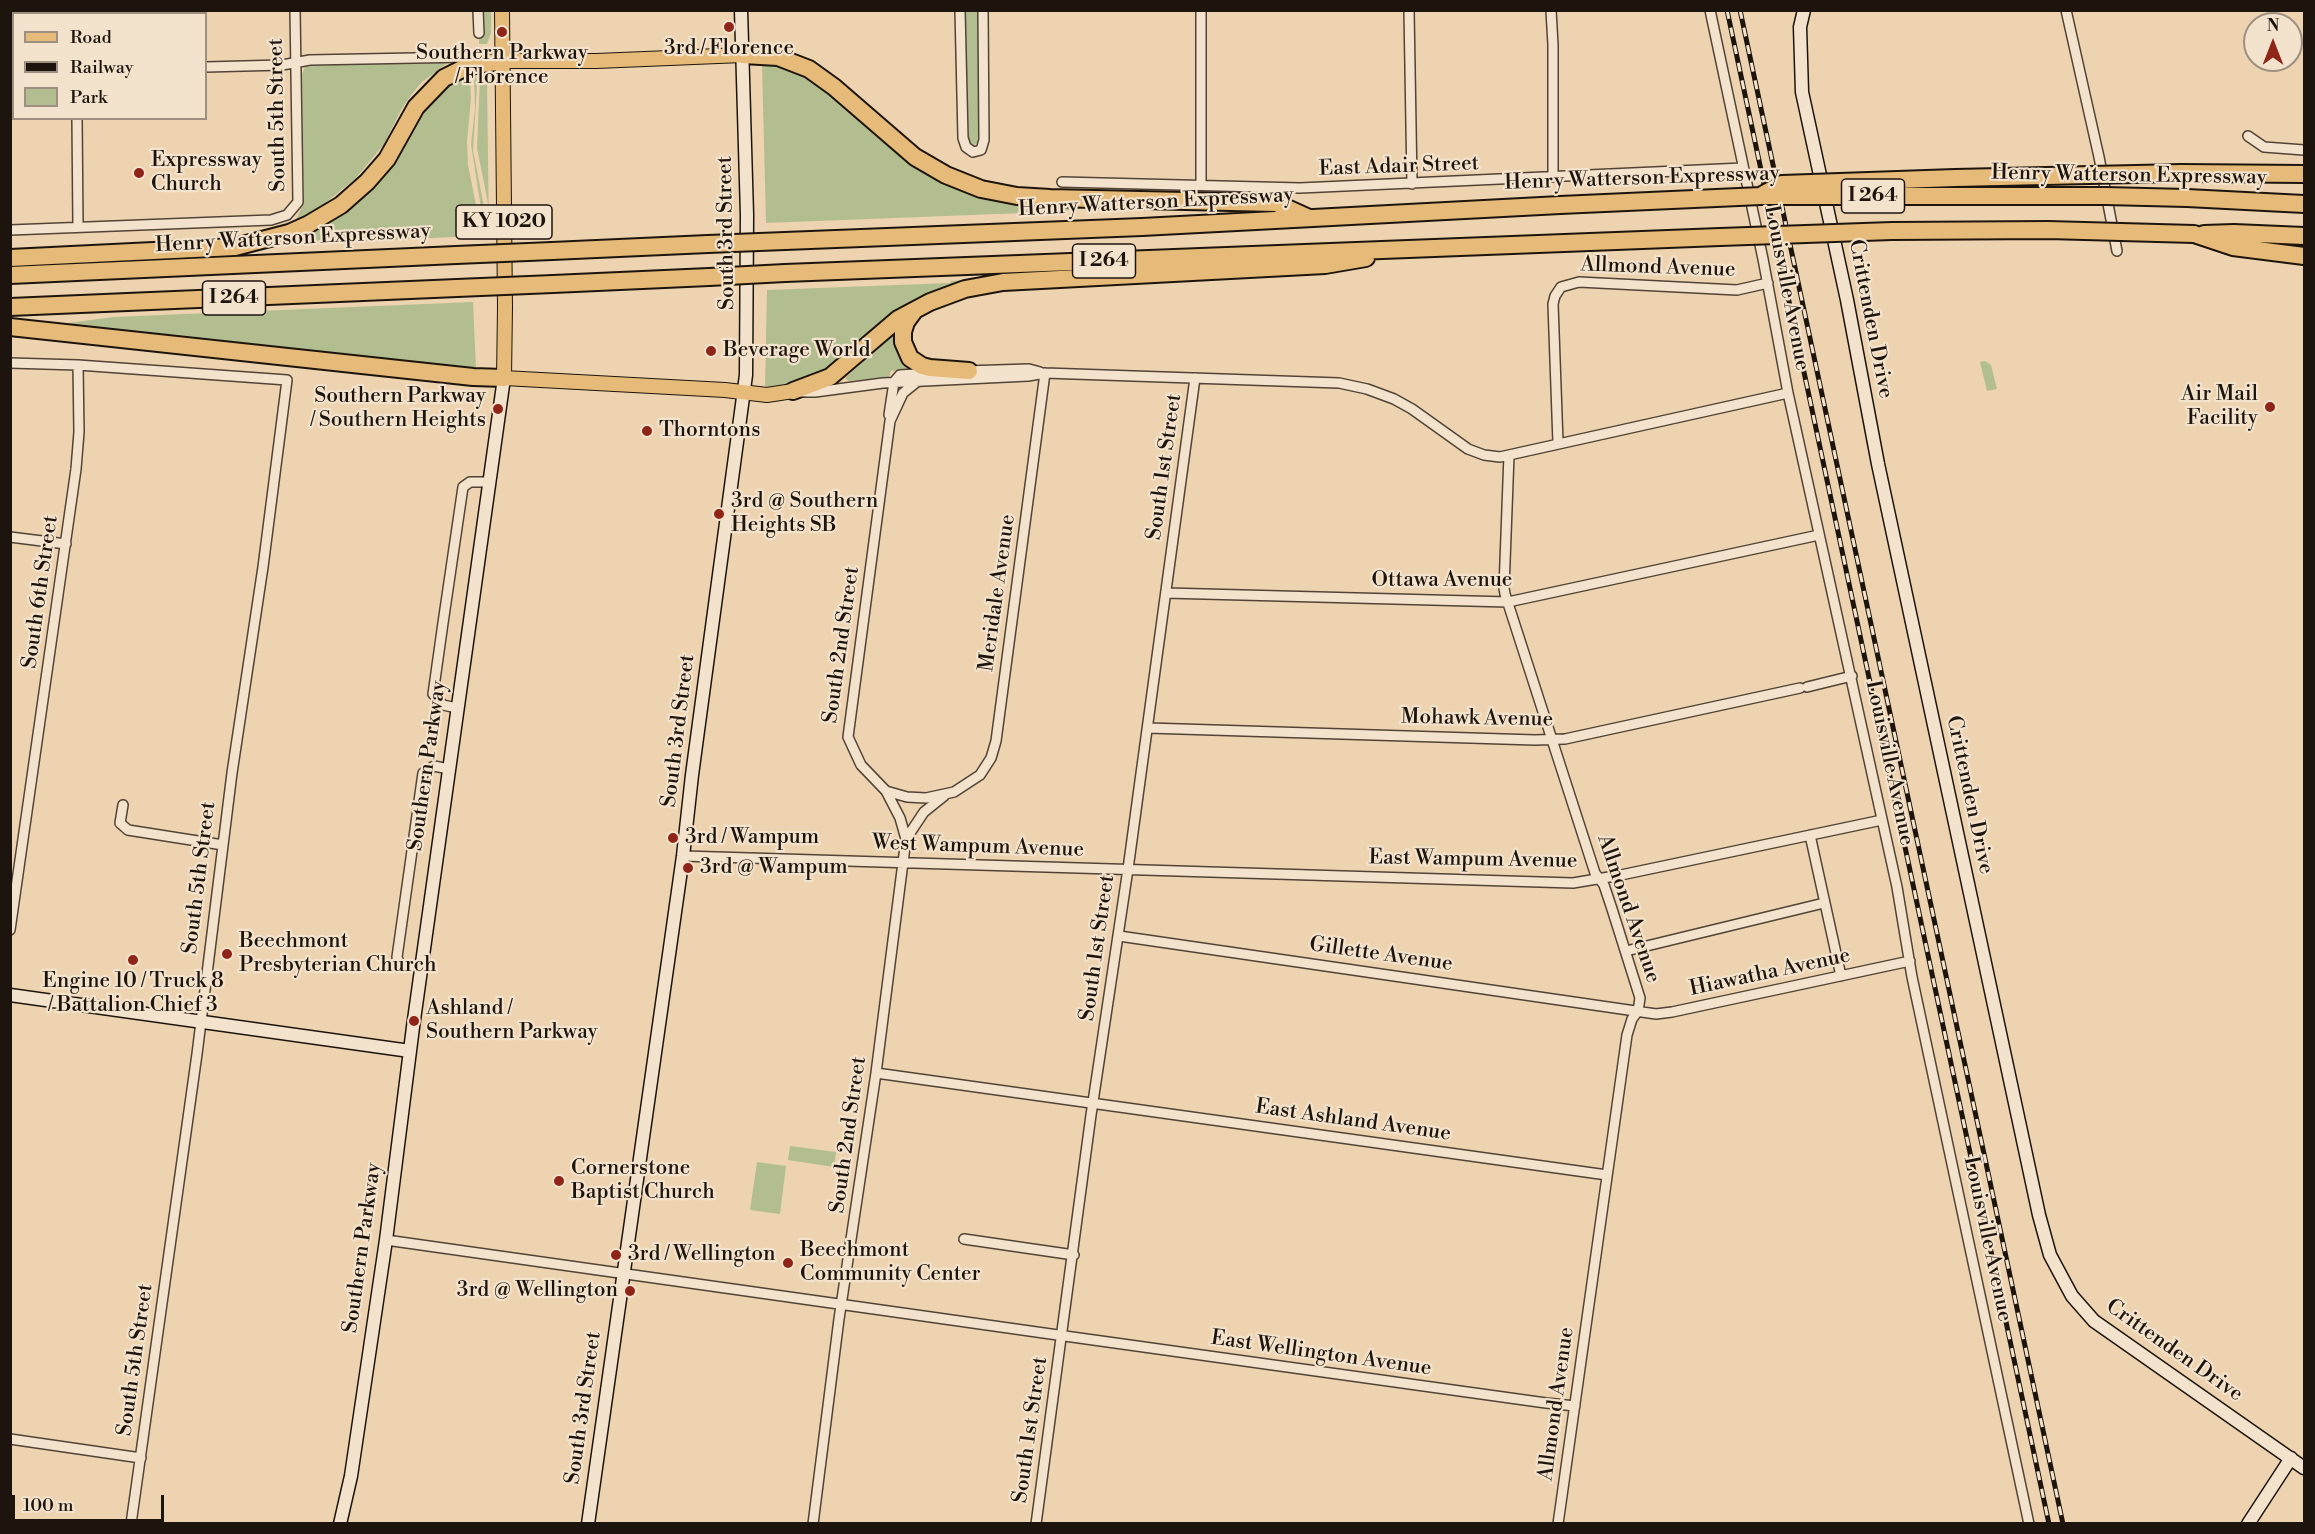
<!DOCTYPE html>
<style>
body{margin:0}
#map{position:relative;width:2315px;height:1534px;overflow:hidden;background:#edd3b0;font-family:"Libre Bodoni",serif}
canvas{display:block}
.frame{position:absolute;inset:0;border:12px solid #1d150d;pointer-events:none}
.legend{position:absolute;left:12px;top:12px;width:195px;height:108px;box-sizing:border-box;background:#f3e2cc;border:2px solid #9d9080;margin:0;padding:8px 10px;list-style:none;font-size:18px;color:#1d150d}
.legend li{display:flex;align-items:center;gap:12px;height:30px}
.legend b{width:30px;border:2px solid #9d9080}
.north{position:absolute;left:2243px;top:12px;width:60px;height:60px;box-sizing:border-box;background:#f3e2cc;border:2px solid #9d9080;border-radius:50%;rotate:0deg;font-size:16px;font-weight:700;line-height:24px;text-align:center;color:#1d150d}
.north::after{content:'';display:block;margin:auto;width:21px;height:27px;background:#8f2418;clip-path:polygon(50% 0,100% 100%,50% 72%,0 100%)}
.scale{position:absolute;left:12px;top:1495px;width:152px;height:27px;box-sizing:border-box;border:3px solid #1d150d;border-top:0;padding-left:8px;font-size:18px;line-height:21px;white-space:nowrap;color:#1d150d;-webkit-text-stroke:4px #f3e2cc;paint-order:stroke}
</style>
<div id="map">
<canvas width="2315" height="1534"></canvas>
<div class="frame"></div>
<ul class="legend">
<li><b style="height:8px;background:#e6ba78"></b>Road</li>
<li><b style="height:8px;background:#1d150d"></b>Railway</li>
<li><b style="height:16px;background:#b3be90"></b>Park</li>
</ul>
<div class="north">N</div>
<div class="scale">100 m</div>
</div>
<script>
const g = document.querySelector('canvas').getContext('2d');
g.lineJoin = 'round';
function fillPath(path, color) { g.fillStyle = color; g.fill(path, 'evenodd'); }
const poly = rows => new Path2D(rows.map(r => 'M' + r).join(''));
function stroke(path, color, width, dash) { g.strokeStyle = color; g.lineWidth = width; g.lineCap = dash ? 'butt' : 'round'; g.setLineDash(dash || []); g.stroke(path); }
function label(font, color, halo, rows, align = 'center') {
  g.font = font + ' "Libre Bodoni",serif'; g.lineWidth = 4.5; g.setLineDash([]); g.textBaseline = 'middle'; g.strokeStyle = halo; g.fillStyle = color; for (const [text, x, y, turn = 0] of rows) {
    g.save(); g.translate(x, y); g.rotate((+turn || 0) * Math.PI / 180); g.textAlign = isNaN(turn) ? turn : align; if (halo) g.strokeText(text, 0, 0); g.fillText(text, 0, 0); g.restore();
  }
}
fillPath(poly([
 [484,11,491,11,491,33,487,44,479,44,479,36,485,35],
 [965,11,978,11,979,19,981,136,979,142,972,146,969,141],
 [450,61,422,82,411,95,401,110,384,144,356,178,324,204,296,220,304,202,302,74,305,67,327,65,328,63],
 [765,63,784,66,802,73,825,89,900,155,924,171,1098,207,1049,212,766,223,762,65],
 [474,75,476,75,477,87,473,150,484,207,478,236,481,208,471,144,475,109],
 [470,76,471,98,467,142,468,165,477,210,473,236,268,246,317,227,426,104,452,84],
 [480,78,487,79,489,235,483,235,488,203,477,148],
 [967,280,887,318,828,368,819,374,795,383,769,387,765,386,767,290,950,283,951,281],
 [473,302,476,369,75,326,68,323,114,317],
 [895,334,912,368,912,370,891,371,889,377,849,381,845,378],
 [1980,362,1985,361,1991,365,1997,389,1987,391],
 [790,1146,836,1152,834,1167,788,1160],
 [757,1162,786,1166,780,1214,750,1210]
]), '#b3be90');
const street = poly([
 [478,10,479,33],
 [960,10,963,138,966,147,973,152,981,150,984,140,983,10],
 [1409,10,1412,184],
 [1551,10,1553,45,1553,177],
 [1710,10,1763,259,1788,393,1897,887,1912,977,2029,1524],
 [2066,10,2099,157,2117,251],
 [206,67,282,65,310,60,467,57,482,59],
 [10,71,14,71],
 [77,118,78,227],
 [2248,136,2264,147,2304,150],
 [1062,182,1300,188,1743,168],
 [1201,185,1201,10],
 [10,230,271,220,287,215,298,202,295,10],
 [10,363,78,365,287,380,263,567,232,773,197,1054,131,1524],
 [965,371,1029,369,1040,372],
 [918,381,903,393,890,421,848,737,861,765,886,791,907,797,926,798,954,792,980,775,991,758,996,741,1045,373],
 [802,392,815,392,883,383,1028,376,1045,373,1339,383,1367,389,1394,399,1412,409,1468,449,1484,455,1500,457,1788,393],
 [889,415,894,382,900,375,930,373],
 [1558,443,1553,304,1555,296,1561,287,1579,282,1737,290,1768,283],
 [1509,455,1504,588,1505,594,1595,873,1604,885,1612,909,1640,998,1638,1011,1632,1019,1627,1035,1558,1524],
 [10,537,66,544],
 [1166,593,1508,602,1819,535],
 [1807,687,1852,676],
 [457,708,443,705,433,694,443,623,463,487,470,482,489,482],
 [1148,728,1535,740,1565,739,1800,688],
 [123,805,120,823,128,830,223,845],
 [1810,835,1841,976],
 [906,839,924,812,944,796],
 [683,856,1573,883,1621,875,1882,820],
 [10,930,76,469,79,432,78,365],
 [1119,936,1656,1014,1672,1012,1910,961],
 [1626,951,1824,903],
 [423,967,403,965,399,963,397,957,423,773,434,766,449,769],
 [876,1073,1607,1175],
 [964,1239,1074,1255],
 [386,1240,1072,1337,1546,1403,1575,1406],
 [10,1439,141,1458],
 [813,1524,839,1319,876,1073,906,839,900,818,886,791],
 [1036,1524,1091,1115,1128,869,1195,378]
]);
const secondary = poly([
 [1804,10,1800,27,1802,92,1847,300,1878,464,2039,1215,2050,1255,2072,1296,2094,1321,2304,1468],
 [10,995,410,1051],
 [340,1524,351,1476,386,1240,413,1027,504,378],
 [588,1524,683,856,692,775,746,375,747,215,741,10],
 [2248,1524,2291,1458]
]);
const primary = poly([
 [502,10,505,307,504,378,725,390,767,395,793,391],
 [503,61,596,61,743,55]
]);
const highway = poly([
 [743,55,778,57,809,69,834,87,915,157,946,175,981,189,1017,196,1050,198,1276,203,1307,217],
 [2181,173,2304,174],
 [2187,198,2304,204],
 [2194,234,2233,247,2304,256],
 [2204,234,2234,233,2304,236],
 [785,241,1142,227,1560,205],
 [552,251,708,244],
 [10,258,235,247,289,233,309,224,341,205,367,182,387,159,416,107,444,78,468,66,503,61],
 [785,273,1720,237],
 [10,275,456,255],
 [553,284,709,277],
 [10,307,457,288],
 [914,311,906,322,903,332,903,342,910,358,922,366,930,368,969,371],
 [10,327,473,377,504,378],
 [793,391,830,377,898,319,930,302,965,289,1003,282,1325,265,1366,258]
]);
stroke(street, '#514436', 12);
stroke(secondary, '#1d150d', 15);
stroke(primary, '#1d150d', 16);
stroke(highway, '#1d150d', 20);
stroke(street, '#f3e2cc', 9);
stroke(secondary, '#f3e2cc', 12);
stroke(primary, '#e6ba78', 14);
stroke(highway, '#e6ba78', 16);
const rail = poly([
 [1727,10,2049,1524],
 [1740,10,2063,1524]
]);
stroke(rail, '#1d150d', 5);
stroke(rail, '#f3e2cc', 3, [9]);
const highwayBridge = poly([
 [1762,195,1782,184,1955,178,2181,173],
 [1560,205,1761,196,2105,196,2187,198],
 [1720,237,1892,231,2048,230,2194,234],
 [708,244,785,241],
 [456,255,552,251],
 [709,277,785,273],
 [457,288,553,284]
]);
stroke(highwayBridge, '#1d150d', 20, []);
stroke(highwayBridge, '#e6ba78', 16);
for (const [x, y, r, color] of [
 [729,27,6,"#8f2418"],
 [502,32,6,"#8f2418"],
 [139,173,6,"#8f2418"],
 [711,351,6,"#8f2418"],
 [2270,407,6,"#8f2418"],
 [498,409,6,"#8f2418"],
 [647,431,6,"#8f2418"],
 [719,514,6,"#8f2418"],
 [673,838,6,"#8f2418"],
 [688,868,6,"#8f2418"],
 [227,954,6,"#8f2418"],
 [133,960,6,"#8f2418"],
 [414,1021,6,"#8f2418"],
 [559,1181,6,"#8f2418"],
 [616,1255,6,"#8f2418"],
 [788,1263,6,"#8f2418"],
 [630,1291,6,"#8f2418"]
]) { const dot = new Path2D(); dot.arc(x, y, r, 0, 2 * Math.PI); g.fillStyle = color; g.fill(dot); stroke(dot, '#f3e2cc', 2); }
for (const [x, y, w] of [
 [1873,196,63],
 [504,222,96],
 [1104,261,63],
 [234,298,63]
]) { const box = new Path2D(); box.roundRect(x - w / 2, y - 17, w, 34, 4.5); g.fillStyle = '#f3e2cc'; g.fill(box); stroke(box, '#1d150d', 1.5); }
label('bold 20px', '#1d150d', null, [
 ["I 264",1873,196],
 ["KY 1020",504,222],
 ["I 264",1104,261],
 ["I 264",234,298]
]);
label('21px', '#1d150d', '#f3e2cc', [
 ["3rd / Florence",729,49,"center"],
 ["Southern Parkway",502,54,"center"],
 ["/ Florence",502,78,"center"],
 ["Expressway",151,161],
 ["Church",151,185],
 ["Beverage World",723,351],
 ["Air Mail",2258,395,"right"],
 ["Facility",2258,419,"right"],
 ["Southern Parkway",486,397,"right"],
 ["/ Southern Heights",486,421,"right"],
 ["Thorntons",659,431],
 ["3rd @ Southern",731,502],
 ["Heights SB",731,526],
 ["3rd / Wampum",685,838],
 ["3rd @ Wampum",700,868],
 ["Beechmont",239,942],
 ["Presbyterian Church",239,966],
 ["Engine 10 / Truck 8",133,982,"center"],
 ["/ Battalion Chief 3",133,1006,"center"],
 ["Ashland /",426,1009],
 ["Southern Parkway",426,1033],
 ["Cornerstone",571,1169],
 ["Baptist Church",571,1193],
 ["Beechmont",800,1251],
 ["Community Center",800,1275],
 ["3rd / Wellington",628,1255],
 ["3rd @ Wellington",618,1291,"right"]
], 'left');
label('21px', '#1d150d', '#f3e2cc', [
 ["South 5th Street",278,115,-91],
 ["East Adair Street",1399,167,-2],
 ["Henry Watterson Expressway",2129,176,1],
 ["Henry Watterson Expressway",1642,179,-2],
 ["Henry Watterson Expressway",1156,203,-3],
 ["South 3rd Street",727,233,-91],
 ["Henry Watterson Expressway",293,239,-3],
 ["Allmond Avenue",1658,268,2],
 ["Louisville Avenue",1786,288,79],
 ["Crittenden Drive",1870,319,79],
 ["South 1st Street",1165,467,-82],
 ["Ottawa Avenue",1442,581],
 ["South 6th Street",41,592,-82],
 ["Meridale Avenue",998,593,-82],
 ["South 2nd Street",842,645,-82],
 ["Mohawk Avenue",1477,719,1],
 ["South 3rd Street",679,731,-83],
 ["Louisville Avenue",1889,763,78],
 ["Southern Parkway",428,766,-82],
 ["Crittenden Drive",1969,795,78],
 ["West Wampum Avenue",978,847,2],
 ["East Wampum Avenue",1473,860,1],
 ["South 5th Street",200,878,-83],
 ["Allmond Avenue",1628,909,71],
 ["South 1st Street",1098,948,-82],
 ["Gillette Avenue",1381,955,8],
 ["Hiawatha Avenue",1770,973,-12],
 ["East Ashland Avenue",1353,1121,8],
 ["South 2nd Street",849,1135,-82],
 ["Louisville Avenue",1987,1239,78],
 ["Southern Parkway",363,1248,-82],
 ["Crittenden Drive",2174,1351,35],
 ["East Wellington Avenue",1321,1354,8],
 ["South 5th Street",136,1360,-82],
 ["Allmond Avenue",1557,1404,-82],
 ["South 3rd Street",584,1408,-82],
 ["South 1st Street",1031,1430,-82]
]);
</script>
